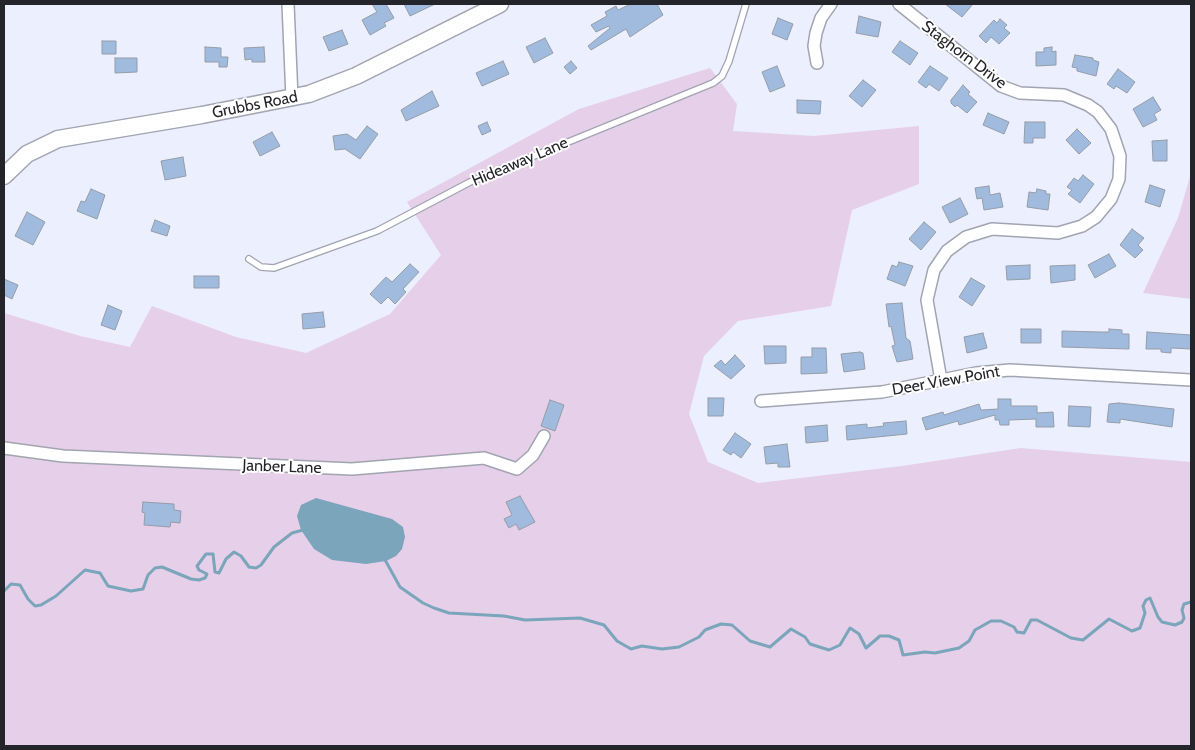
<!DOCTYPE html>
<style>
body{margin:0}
#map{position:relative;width:1195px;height:750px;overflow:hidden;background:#eceffd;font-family:Cabin,sans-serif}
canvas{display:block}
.frame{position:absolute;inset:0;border:5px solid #24252a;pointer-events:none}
</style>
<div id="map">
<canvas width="1195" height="750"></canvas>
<div class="frame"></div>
</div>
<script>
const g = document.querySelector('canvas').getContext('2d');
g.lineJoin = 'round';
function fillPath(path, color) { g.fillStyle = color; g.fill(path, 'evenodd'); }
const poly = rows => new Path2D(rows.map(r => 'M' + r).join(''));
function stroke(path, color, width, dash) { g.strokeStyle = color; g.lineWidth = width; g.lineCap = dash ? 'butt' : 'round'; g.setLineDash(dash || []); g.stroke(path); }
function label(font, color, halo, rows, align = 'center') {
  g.font = font + ' Cabin,sans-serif'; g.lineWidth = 4; g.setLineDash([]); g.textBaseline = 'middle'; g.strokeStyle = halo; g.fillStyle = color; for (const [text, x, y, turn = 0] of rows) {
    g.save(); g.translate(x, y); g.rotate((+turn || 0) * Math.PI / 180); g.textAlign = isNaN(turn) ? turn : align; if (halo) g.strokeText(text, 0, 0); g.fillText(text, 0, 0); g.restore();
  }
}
fillPath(poly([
 [710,68,737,104,733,131,814,136,919,126,919,184,852,210,831,306,738,321,704,356,689,414,708,462,758,483,902,466,1021,448,1191,462,1191,746,4,746,4,313,80,336,130,347,152,306,236,337,306,353,390,314,441,255,407,202,579,109],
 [1191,173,1191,299,1143,293,1178,218]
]), '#e6cfe8');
fillPath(poly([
 [316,498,392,519,403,527,405,537,402,549,396,556,386,561,366,564,332,560,314,549,301,530,297,516,301,505]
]), '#7aa5bb');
stroke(poly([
 [384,558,400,587,423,603,434,608,449,613,504,616,525,620,580,618,604,625,617,641,631,649,642,646,662,649,679,647,699,637,705,630,721,624,732,625,750,641,770,647,791,629,805,637,810,644,829,650,840,645,850,628,859,634,866,648,880,636,889,636,899,640,903,655,925,652,935,653,959,648,969,641,975,630,991,621,1001,621,1014,627,1017,632,1024,633,1031,620,1037,620,1071,638,1083,640,1109,619,1132,631,1140,628,1145,613,1143,606,1146,600,1150,598,1158,617,1162,622,1175,625,1182,622,1184,618,1182,610,1184,604,1191,602],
 [4,591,11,584,20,585,28,599,35,606,41,605,56,596,85,570,100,573,108,586,131,591,143,589,148,575,155,568,162,567,191,579,199,580,205,578,207,574,199,570,197,566,206,554,213,554,215,572,219,573,226,559,234,552,241,556,249,567,256,568,261,565,274,547,292,533,303,530]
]), '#7aa5bb', 3);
const building = poly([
 [372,4,386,4,394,18,384,23,386,26,370,35,362,20,377,12,372,4],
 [404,4,435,4,410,16,404,4],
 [631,4,657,4,663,15,630,37,626,29,591,50,588,46,610,28,609,26,596,32,591,25,607,16,605,12,616,6,618,10,631,4],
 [945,4,973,4,962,17,945,4],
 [859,16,881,22,878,37,856,33,859,16],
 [778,18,793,24,787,40,772,34,778,18],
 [1000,19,1007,25,1004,28,1010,33,999,44,991,37,986,43,979,36,994,20,997,23,1000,19],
 [342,30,348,44,329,51,323,37,342,30],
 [545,38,553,53,534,63,526,47,545,38],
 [102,41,116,41,116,54,102,54,102,41],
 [900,41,918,53,910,65,892,52,900,41],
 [205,47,221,48,221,57,228,57,227,67,219,67,219,62,205,62,205,47],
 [264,47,265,62,252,62,252,59,245,60,244,48,264,47],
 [1052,47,1052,52,1056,51,1056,65,1036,66,1036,52,1044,52,1044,48,1052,47],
 [1075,55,1093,58,1093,60,1099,62,1096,76,1077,71,1077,68,1072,67,1075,55],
 [115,58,137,58,137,72,115,73,115,58],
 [503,61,509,74,482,86,476,73,503,61],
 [571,61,577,68,570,74,564,67,571,61],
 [777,66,785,86,770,92,762,72,777,66],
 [930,66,948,78,939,91,929,84,926,88,918,82,930,66],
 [1118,69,1135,82,1127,93,1116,86,1114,89,1107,84,1118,69],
 [863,80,876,90,862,107,849,96,863,80],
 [963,85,970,92,968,94,977,102,967,113,957,105,955,107,951,103,951,100,963,85],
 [432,91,439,106,406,121,401,110,432,91],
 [1153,97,1161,110,1154,114,1157,120,1143,127,1133,109,1153,97],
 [797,100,821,101,820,114,797,113,797,100],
 [988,113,1009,122,1004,134,983,125,988,113],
 [487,122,491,131,482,135,478,126,487,122],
 [1025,122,1045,122,1045,138,1033,138,1033,143,1024,143,1025,122],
 [367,126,378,134,360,159,345,149,335,150,333,136,347,134,356,140,367,126],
 [1077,129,1091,143,1079,154,1066,140,1077,129],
 [272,132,280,146,260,156,253,142,272,132],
 [1167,140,1167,161,1153,161,1152,141,1167,140],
 [183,157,186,176,165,180,161,161,183,157],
 [1083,175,1094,184,1080,203,1068,194,1072,190,1067,187,1074,178,1078,181,1083,175],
 [1150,185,1165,190,1160,207,1145,202,1150,185],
 [989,186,990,195,1000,193,1003,207,984,210,982,198,977,199,975,188,989,186],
 [91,189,105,195,97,219,77,211,81,201,85,202,91,189],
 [1037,189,1046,191,1046,194,1050,194,1048,210,1027,207,1029,192,1036,193,1037,189],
 [960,198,968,214,950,223,942,207,960,198],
 [27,212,45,222,33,245,15,236,27,212],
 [155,220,170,226,167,236,151,231,155,220],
 [924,222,936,232,921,250,909,239,924,222],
 [1132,229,1144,238,1138,245,1143,250,1135,258,1120,245,1132,229],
 [1109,254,1116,266,1095,278,1088,265,1109,254],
 [899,262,913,266,905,286,887,279,892,265,897,267,899,262],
 [410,264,419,272,403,289,406,292,395,304,388,297,381,304,370,294,386,277,392,282,410,264],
 [1030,265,1030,279,1007,280,1006,266,1030,265],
 [1075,265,1075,280,1051,283,1050,266,1075,265],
 [194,276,219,276,219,288,194,288,194,276],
 [971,278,985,286,972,306,959,297,971,278],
 [4,279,18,285,12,299,4,295,4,279],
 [902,303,906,338,910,341,913,359,897,362,892,346,895,345,891,326,889,327,886,304,902,303],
 [108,305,122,311,115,330,101,325,108,305],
 [323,312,325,327,303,329,302,314,323,312],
 [1021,329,1041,329,1041,343,1021,343,1021,329],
 [1109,329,1122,330,1122,334,1129,334,1129,349,1062,347,1062,331,1101,332,1109,332,1109,329],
 [1147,332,1191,335,1191,349,1171,348,1171,353,1161,352,1161,349,1146,349,1147,332],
 [983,333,987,348,967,353,964,337,983,333],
 [764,346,786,346,786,363,765,364,764,346],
 [812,348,826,348,827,373,801,374,801,357,812,357,812,348],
 [860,352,863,353,865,369,844,372,841,354,860,352],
 [735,355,745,366,731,379,714,366,721,360,725,365,735,355],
 [708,398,724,398,723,416,708,416,708,398],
 [998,399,1011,399,1011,406,1037,406,1037,413,1053,412,1054,427,1036,427,1036,419,1009,420,1009,425,1000,425,999,420,995,420,995,415,959,425,958,421,926,430,922,418,943,412,944,415,979,404,981,410,998,409,998,399],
 [550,400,564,405,555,431,541,426,550,400],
 [1119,403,1174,409,1172,427,1120,419,1120,423,1107,422,1109,404,1119,403],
 [1069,406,1091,407,1090,427,1068,426,1069,406],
 [906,421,907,434,847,440,846,426,867,424,867,428,884,426,883,423,906,421],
 [827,425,828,441,806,443,805,427,827,425],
 [735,433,751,444,741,458,733,452,731,455,723,450,735,433],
 [787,444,790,467,778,467,778,463,766,464,764,447,787,444],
 [520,496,535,522,519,530,516,524,509,528,504,519,512,515,506,502,520,496],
 [143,502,174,504,174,510,181,511,180,523,171,522,170,527,144,525,145,513,142,512,143,502]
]);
fillPath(building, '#a0bbdd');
stroke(building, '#949da8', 1);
const lane = poly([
 [249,259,261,267,274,268,377,231,470,182,713,83,722,76,729,61,746,4]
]);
const street = poly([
 [288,4,292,98],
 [899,4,1001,86,1020,93,1064,95,1088,105,1098,112,1111,129,1120,156,1119,179,1111,199,1096,217,1082,226,1058,233,992,229,966,237,947,251,934,270,927,300,941,380],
 [817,63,814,46,816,33,821,18,831,4],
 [761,401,882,392,976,373,1010,370,1191,380],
 [4,448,63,456,352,469,484,458,517,469,533,455,544,436]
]);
const secondary = poly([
 [4,176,27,154,58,139,202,115,309,94,356,76,500,4]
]);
stroke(lane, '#a1a4b1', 8);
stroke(street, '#a1a4b1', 14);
stroke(secondary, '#a1a4b1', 19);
stroke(lane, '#fff', 5.5);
stroke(street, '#fff', 11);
stroke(secondary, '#fff', 16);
label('16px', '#24252a', '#fff', [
 ["Staghorn Drive",964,55,37],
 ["Grubbs Road",255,105,-11],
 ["Hideaway Lane",520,162,-23],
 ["Deer View Point",946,381,-10],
 ["Janber Lane",282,467,2]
]);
</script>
